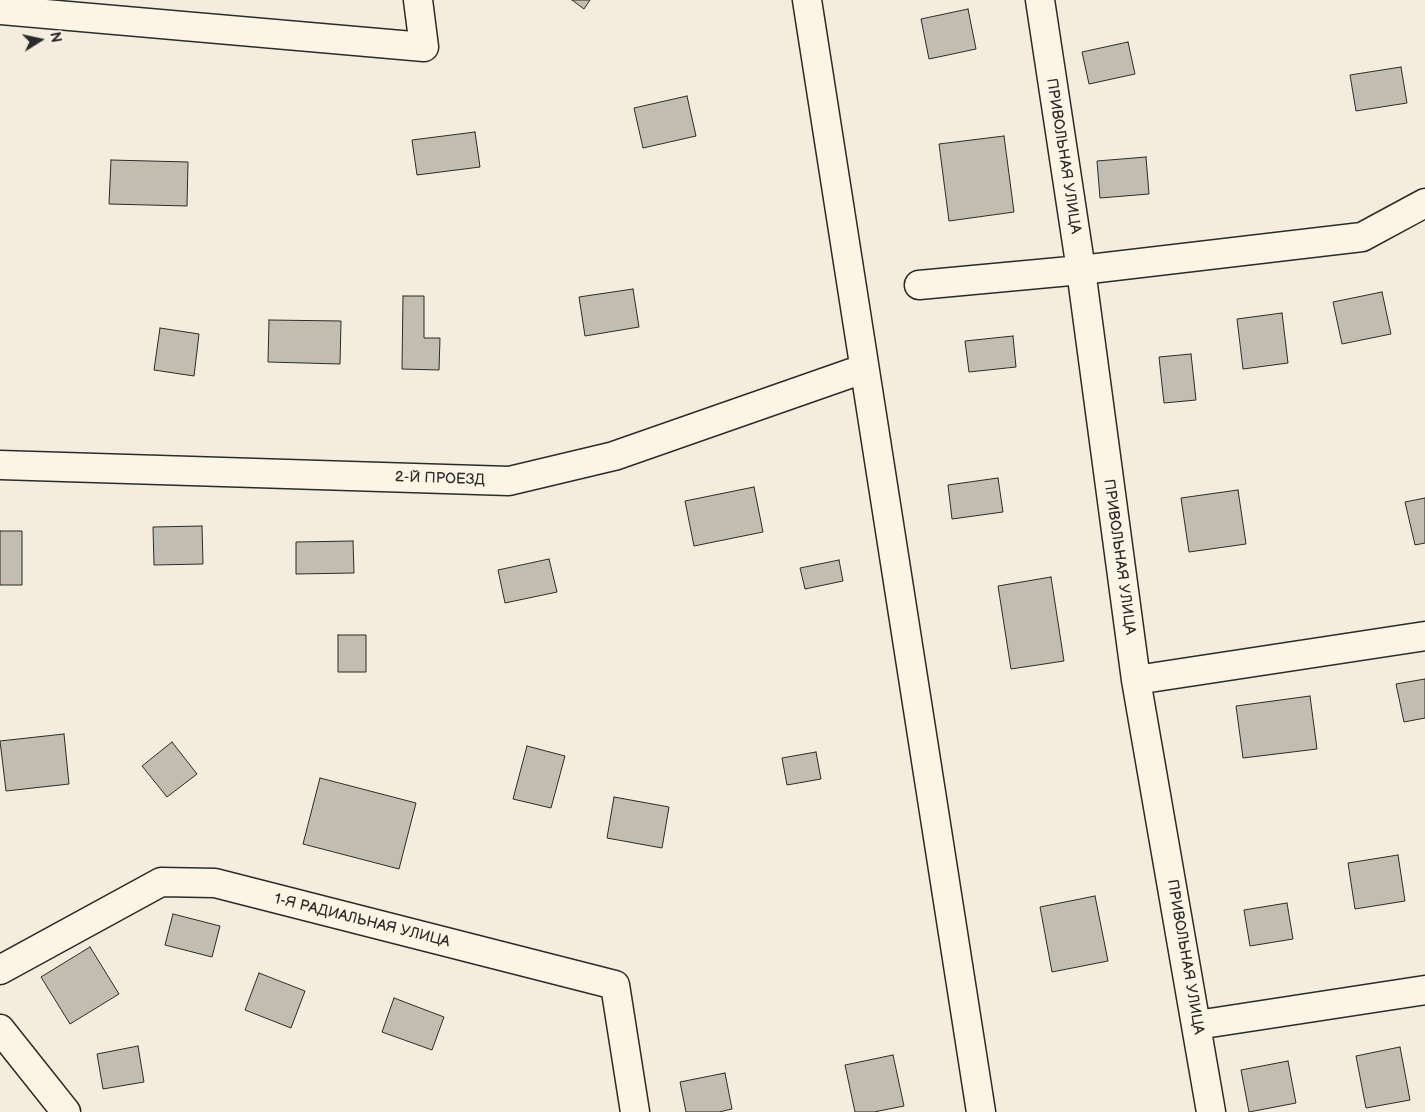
<!DOCTYPE html>
<meta charset="utf-8">
<style>
body{margin:0}
#map{position:relative;width:1425px;height:1112px;overflow:hidden;background:#f4edde;font-family:"Balsamiq Sans",sans-serif}
canvas{display:block}
.north{position:absolute;left:15px;top:15px;width:50px;height:50px;-webkit-text-stroke:4px #fcf5e5;paint-order:stroke;rotate:80deg;font-size:14px;font-weight:700;line-height:20px;text-align:center;color:#2b2b2b}
.north::after{content:'';display:block;margin:auto;width:18px;height:22px;background:#2b2b2b;clip-path:polygon(50% 0,100% 100%,50% 72%,0 100%)}
</style>
<div id="map">
<canvas width="1425" height="1112"></canvas>
<div class="north">N</div>
</div>
<script>
const g = document.querySelector('canvas').getContext('2d');
g.lineJoin = 'round';
function fillPath(path, color) { g.fillStyle = color; g.fill(path, 'evenodd'); }
const poly = rows => new Path2D(rows.map(r => 'M' + r).join(''));
function stroke(path, color, width, dash) { g.strokeStyle = color; g.lineWidth = width; g.lineCap = dash ? 'butt' : 'round'; g.setLineDash(dash || []); g.stroke(path); }
function label(font, color, halo, rows, align = 'center') {
  g.font = font + ' "Balsamiq Sans",sans-serif'; g.lineWidth = 5; g.setLineDash([]); g.textBaseline = 'middle'; g.strokeStyle = halo; g.fillStyle = color; for (const [text, x, y, turn = 0] of rows) {
    g.save(); g.translate(x, y); g.rotate((+turn || 0) * Math.PI / 180); g.textAlign = isNaN(turn) ? turn : align; if (halo) g.strokeText(text, 0, 0); g.fillText(text, 0, 0); g.restore();
  }
}
const building = poly([
 [572,0,590,0,584,9,572,0],
 [968,9,976,49,929,59,921,19,968,9],
 [1128,42,1135,74,1089,84,1082,52,1128,42],
 [1401,67,1407,103,1356,111,1350,75,1401,67],
 [687,96,696,136,643,148,634,108,687,96],
 [475,132,480,167,417,175,412,140,475,132],
 [1004,136,1014,212,949,221,939,144,1004,136],
 [1146,157,1149,194,1100,198,1097,161,1146,157],
 [111,160,188,162,187,206,109,204,111,160],
 [633,289,639,327,585,336,579,297,633,289],
 [1382,292,1391,334,1342,344,1333,302,1382,292],
 [403,296,424,296,424,338,440,338,439,370,402,369,403,296],
 [1282,313,1288,363,1243,369,1237,319,1282,313],
 [269,320,341,321,340,364,268,362,269,320],
 [160,328,199,334,194,376,154,370,160,328],
 [1013,336,1016,367,969,372,965,341,1013,336],
 [1191,354,1196,400,1164,403,1159,357,1191,354],
 [998,478,1003,512,952,519,948,485,998,478],
 [754,487,763,532,694,546,685,501,754,487],
 [1238,490,1246,544,1189,552,1181,498,1238,490],
 [1425,498,1425,543,1415,545,1405,502,1425,498],
 [202,526,203,564,154,565,153,527,202,526],
 [0,531,22,531,22,585,0,585,0,531],
 [353,541,354,573,296,574,296,542,353,541],
 [549,559,557,592,505,603,498,570,549,559],
 [839,560,843,581,805,589,800,568,839,560],
 [1051,577,1064,661,1011,669,998,586,1051,577],
 [338,635,366,635,366,672,338,672,338,635],
 [1425,679,1425,718,1404,722,1396,684,1425,679],
 [1310,696,1317,749,1243,758,1236,706,1310,696],
 [64,734,69,784,6,791,0,741,64,734],
 [172,742,197,774,167,797,142,766,172,742],
 [527,746,565,756,551,808,513,799,527,746],
 [816,752,821,779,787,785,782,758,816,752],
 [320,778,416,803,399,869,303,844,320,778],
 [614,797,669,807,662,848,607,838,614,797],
 [1398,855,1405,901,1355,909,1348,863,1398,855],
 [1095,896,1108,961,1052,972,1040,907,1095,896],
 [1287,903,1293,939,1250,946,1244,910,1287,903],
 [173,914,220,926,212,957,165,945,173,914],
 [90,947,119,994,70,1024,41,977,90,947],
 [259,973,305,991,291,1028,245,1010,259,973],
 [394,998,444,1017,432,1050,382,1032,394,998],
 [138,1046,144,1082,103,1089,97,1054,138,1046],
 [1400,1047,1410,1100,1366,1108,1356,1056,1400,1047],
 [893,1055,904,1106,874,1112,855,1112,845,1065,893,1055],
 [1288,1061,1296,1103,1249,1112,1241,1070,1288,1061],
 [725,1073,732,1109,719,1112,686,1112,680,1082,725,1073]
]);
fillPath(building, '#c2bdb1');
stroke(building, '#2b2b2b', 1);
const minor = poly([
 [807,0,981,1112],
 [1040,0,1081,270,1136,680,1211,1112],
 [0,10,424,47,418,0],
 [919,285,1081,270,1362,237,1425,203],
 [0,465,509,481,614,456,863,369],
 [1136,680,1425,636],
 [0,970,161,882,215,883,615,985,635,1112],
 [1197,1025,1425,990],
 [0,1029,66,1112]
]);
stroke(minor, '#2b2b2b', 31);
stroke(minor, '#fcf5e5', 28);
label('15px', '#2b2b2b', '#fcf5e5', [
 ["ПРИВОЛЬНАЯ УЛИЦА",1063,156,81],
 ["2-Й ПРОЕЗД",440,479,2],
 ["ПРИВОЛЬНАЯ УЛИЦА",1119,557,82],
 ["1-Я РАДИАЛЬНАЯ УЛИЦА",362,921,14],
 ["ПРИВОЛЬНАЯ УЛИЦА",1185,957,80]
]);
</script>
